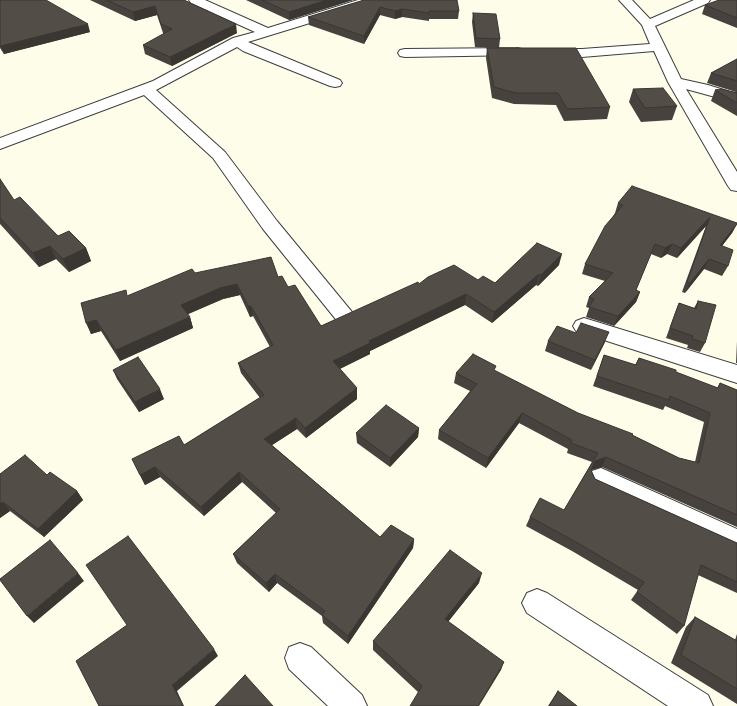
<!DOCTYPE html>
<style>
body{margin:0}
canvas{display:block;background:#fefde9}
</style>
<canvas width="737" height="706"></canvas>
<script>
const g = document.querySelector('canvas').getContext('2d');
g.lineJoin = 'round';
const poly = rows => new Path2D(rows.map(r => 'M' + r).join(''));
function stroke(path, color, width, dash) { g.strokeStyle = color; g.lineWidth = width; g.lineCap = dash ? 'butt' : 'round'; g.setLineDash(dash || []); g.stroke(path); }
function fillPath(path, color) { g.fillStyle = color; g.fill(path, 'evenodd'); }
const street = poly([
 [189,0,205,0,268,28,358,0,377,0,375,3,248,42,340,80,342,83,340,86,335,87,330,86,243,51,237,47,156,90,225,152,277,221,352,312,355,317,352,322,345,325,338,322,263,229,213,158,144,95,0,149,0,138,153,81,233,38,255,32,191,3,189,0],
 [619,0,632,0,650,19,694,0,710,0,708,3,655,26,681,79,708,85,737,94,737,103,686,89,737,172,737,191,731,190,728,186,668,82,654,51,582,57,549,57,544,56,542,53,544,50,549,49,582,49,650,44,642,25,619,0],
 [517,48,522,49,524,52,522,55,405,57,400,56,398,53,400,50,405,49,517,48],
 [584,318,737,365,737,383,576,331,573,326,576,321,584,318],
 [601,468,737,529,737,555,592,487,588,479,592,471,601,468],
 [537,589,547,593,708,695,713,706,668,706,527,613,522,603,527,593,537,589],
 [300,643,311,647,362,695,367,706,328,706,289,669,285,658,289,647,300,643]
]);
stroke(street, '#3e3e3e', 2);
fillPath(street, '#fff');
fillPath(poly([
 [0,0,90,32,4,54,0,48],
 [90,0,184,0,237,33,172,66,145,54,143,45,164,34,163,33,157,15,135,21],
 [246,0,353,0,289,20],
 [364,0,459,11,458,19,429,19,429,21,402,17,395,19,380,15,364,44,309,25,308,17],
 [737,0,737,28,702,14,705,5],
 [473,13,500,39,499,48,475,47,472,22],
 [487,48,610,107,607,119,564,121,556,105,514,104,492,98,486,58],
 [737,59,737,116,711,101,715,90,736,92,707,83,711,73],
 [633,89,677,106,672,120,641,122,629,102],
 [0,179,14,200,58,236,86,248,91,261,69,272,56,259,39,267,0,224],
 [618,203,737,223,732,233,722,246,728,266,722,276,704,269,685,293,682,292,706,226,677,258,667,254,661,258,651,254,636,290,640,292,636,302,614,326,586,317,589,308,586,307,589,297,605,281,582,274,585,264,615,213],
 [559,265,538,286,536,285,492,323,465,305,370,351,370,354,340,369,357,388,357,399,306,438,297,429,272,445,380,537,414,539,413,548,348,644,323,623,322,616,277,583,269,592,237,563,233,554,276,513,242,482,204,516,160,477,145,485,132,459,184,445,260,398,241,373,238,363,270,347,253,316,250,317,240,295,223,299,187,314,190,317,193,328,120,361,101,331,91,334,81,303,128,296,195,273,278,277,288,287,321,326,419,284,478,280,495,283],
 [698,301,705,343,700,352,687,348,688,345,666,338,675,313,679,303,694,308],
 [576,333,605,342,591,370,545,351,548,341],
 [737,341,737,363,736,363],
 [604,355,635,365,639,358,717,388,720,383,737,390,737,527,602,467,591,470,595,479,737,543,737,593,698,575,684,626,677,634,631,600,638,590,572,551,526,526,530,517,564,510,592,462,567,453,568,449,519,423,486,468,438,439,439,430,470,391,454,383,456,373,495,371,578,413,632,435,679,458,695,462,704,422,665,406,663,410,593,386],
 [113,370,164,399,139,412,117,379],
 [419,428,418,437,390,467,357,443,356,433],
 [0,474,47,475,77,491,83,500,44,537,10,511,0,518],
 [479,583,448,622,501,670,418,692,373,650,373,641],
 [695,617,735,640,737,634,737,704,671,663,686,627],
 [558,691,577,706,548,706]
]), '#47423e');
fillPath(poly([
 [327,0,353,0,289,20,289,12],
 [155,6,157,15,135,21,133,12],
 [380,7,380,15,364,44,364,36],
 [402,9,402,17,395,19,395,11],
 [88,24,90,32,4,54,1,46],
 [236,24,237,33,172,66,170,57],
 [710,217,706,226,677,258,681,248],
 [737,224,732,233,715,255,720,245],
 [672,244,667,254,661,258,665,248],
 [50,246,56,259,39,267,33,253],
 [86,248,91,261,69,272,63,259],
 [562,254,559,265,538,286,541,275],
 [709,259,704,269,685,293,690,283],
 [539,274,536,285,492,323,494,312],
 [237,284,240,295,223,299,184,316,181,305,220,288],
 [640,292,636,302,614,326,618,316],
 [466,294,465,305,370,351,370,354,333,372,333,361,369,341],
 [248,306,251,306,253,316,250,317],
 [190,317,193,328,120,361,116,350],
 [96,320,101,331,91,334,86,323],
 [609,332,605,342,591,370,595,360],
 [357,388,357,399,306,438,305,428],
 [160,389,164,399,139,412,135,402],
 [522,413,519,423,486,468,488,458],
 [296,418,297,429,266,449,264,439],
 [419,428,418,437,390,467,390,458],
 [606,457,602,467,591,470,595,461],
 [155,467,160,477,145,485,140,475],
 [239,472,242,482,204,516,201,507],
 [77,491,83,500,44,537,38,529],
 [3,502,10,511,0,518,0,504],
 [414,539,413,548,348,644,348,636],
 [78,573,84,581,34,623,27,616],
 [482,573,479,583,443,628,445,619],
 [275,574,277,583,269,592,266,583],
 [214,649,218,656,177,691,184,706,183,706,172,685],
 [504,662,501,670,479,706,478,706]
]), '#3a3632');
const building = poly([
 [0,0,46,0,88,24,1,46,0,45,0,0],
 [107,0,184,0,236,24,170,57,143,45,172,29,161,24,155,6,133,12,107,0],
 [262,0,327,0,289,12,262,0],
 [364,0,457,0,459,11,429,11,429,13,402,9,395,11,380,7,364,36,308,17,364,0],
 [719,0,737,0,737,18,705,5,719,0],
 [473,13,496,14,500,39,476,38,473,13],
 [487,48,576,48,610,107,567,109,558,93,516,93,494,87,487,48],
 [737,59,737,81,711,73,737,59],
 [663,88,677,106,645,108,633,89,663,88],
 [721,89,737,93,737,103,715,90,721,89],
 [0,179,14,200,20,197,58,236,69,231,86,248,63,259,50,246,33,253,0,218,0,179],
 [632,186,737,223,737,224,720,245,733,250,728,266,709,259,690,283,687,282,710,217,681,248,672,244,665,248,655,244,636,290,640,292,618,316,589,307,594,299,589,297,613,273,585,264,605,226,623,205,618,203,632,186],
 [537,243,562,254,541,275,539,274,494,312,466,294,369,341,370,343,333,361,357,388,305,428,296,418,264,439,380,537,391,525,414,539,348,636,322,615,325,611,275,574,266,583,233,554,280,509,239,472,201,507,155,467,140,475,132,459,179,436,184,445,264,395,238,363,273,345,251,306,248,306,237,284,220,288,181,305,190,317,116,350,96,320,86,323,81,303,126,290,127,296,192,269,195,273,271,257,278,277,282,276,288,287,295,285,321,326,418,282,419,284,428,277,454,265,478,280,483,276,495,283,537,243],
 [698,301,716,305,705,343,692,339,693,336,670,328,679,303,696,309,698,301],
 [581,323,609,332,595,360,548,341,557,326,576,333,581,323],
 [473,354,496,366,494,370,578,413,633,434,632,435,679,458,699,463,710,413,670,396,669,400,597,376,604,355,636,365,639,358,676,370,676,372,718,388,720,383,737,390,737,515,606,457,595,461,591,470,595,479,737,543,737,582,701,565,684,626,637,592,644,582,576,542,530,517,540,498,564,510,598,453,571,443,572,440,522,413,488,458,439,430,477,384,456,373,473,354],
 [138,357,160,389,135,402,113,370,138,357],
 [386,405,419,428,390,458,356,433,386,405],
 [25,455,47,475,50,472,77,491,38,529,3,502,0,504,0,474,25,455],
 [128,536,214,649,172,685,183,706,99,706,76,661,127,625,86,565,128,536],
 [50,540,78,573,27,616,0,580,0,579,50,540],
 [450,550,482,573,445,619,504,662,478,706,410,706,422,686,373,641,450,550],
 [695,617,737,641,737,689,681,655,695,617],
 [245,675,273,706,215,706,245,675],
 [558,691,577,706,549,706,558,691]
]);
fillPath(building, '#534d48');
stroke(building, '#3a3632', 1);
</script>
